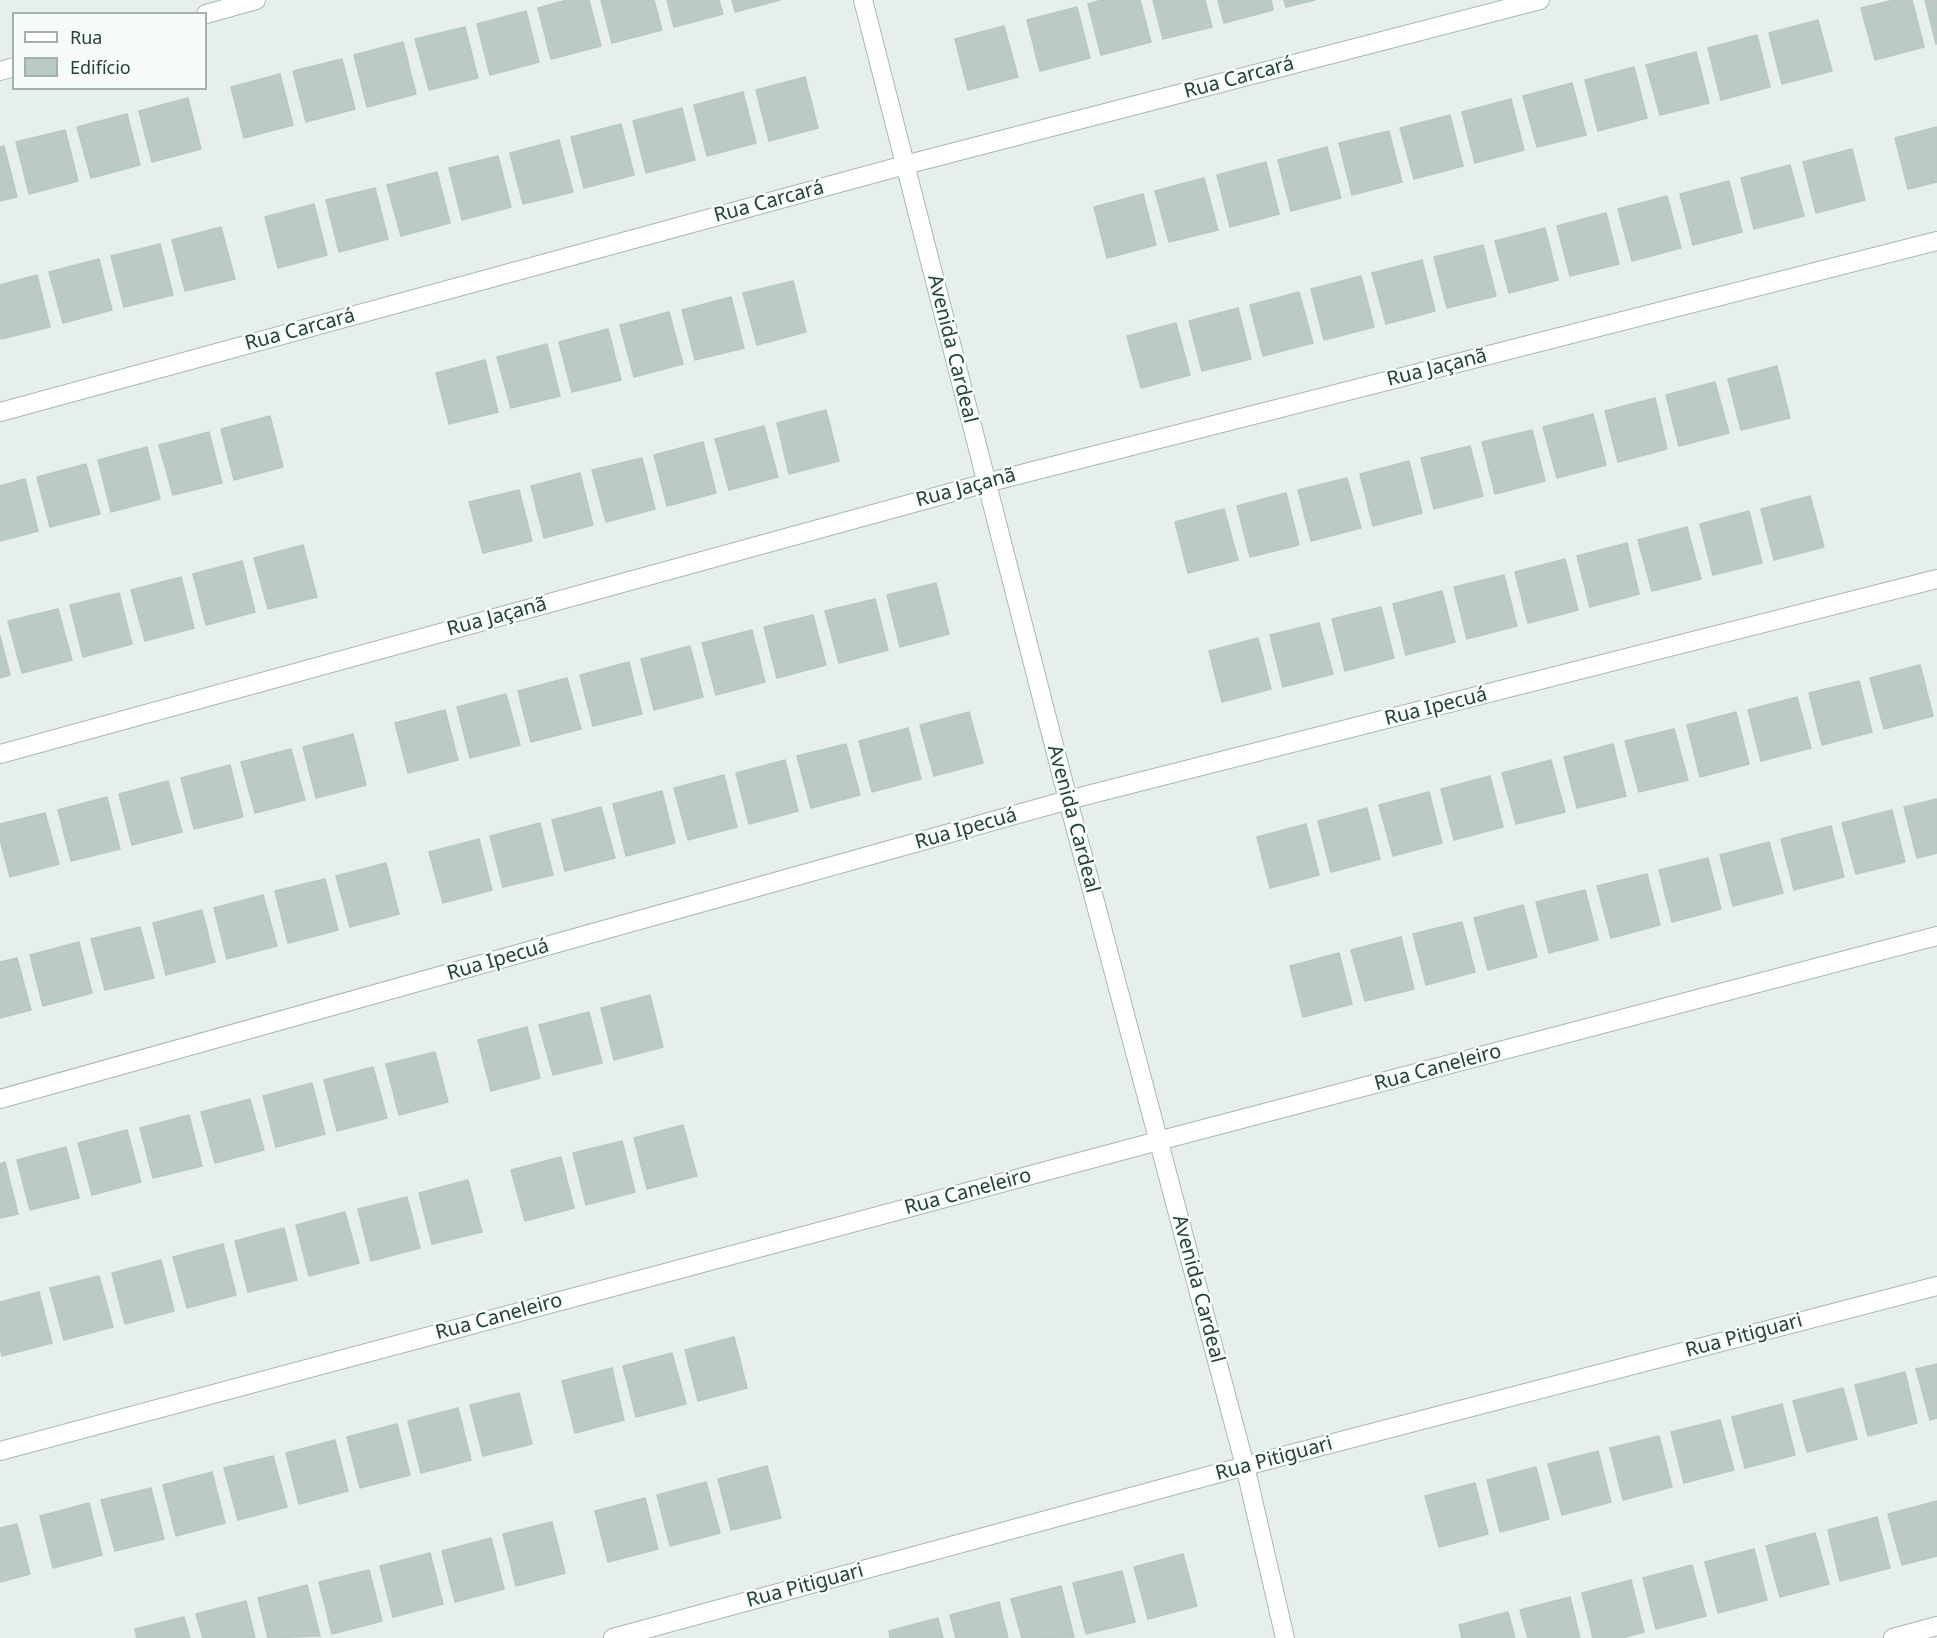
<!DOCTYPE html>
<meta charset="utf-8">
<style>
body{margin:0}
#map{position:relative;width:1937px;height:1638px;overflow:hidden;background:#e6efeb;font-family:"Noto Sans",sans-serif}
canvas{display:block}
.legend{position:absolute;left:12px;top:12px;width:195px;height:78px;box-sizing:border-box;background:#f7fbf9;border:2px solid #a3b1ad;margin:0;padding:8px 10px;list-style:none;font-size:18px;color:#24423a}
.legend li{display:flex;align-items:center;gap:12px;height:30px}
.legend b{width:30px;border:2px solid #a3b1ad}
</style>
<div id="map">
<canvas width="1937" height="1638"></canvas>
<ul class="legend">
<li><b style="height:8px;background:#fff"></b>Rua</li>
<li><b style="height:16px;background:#bbcac4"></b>Edifício</li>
</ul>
</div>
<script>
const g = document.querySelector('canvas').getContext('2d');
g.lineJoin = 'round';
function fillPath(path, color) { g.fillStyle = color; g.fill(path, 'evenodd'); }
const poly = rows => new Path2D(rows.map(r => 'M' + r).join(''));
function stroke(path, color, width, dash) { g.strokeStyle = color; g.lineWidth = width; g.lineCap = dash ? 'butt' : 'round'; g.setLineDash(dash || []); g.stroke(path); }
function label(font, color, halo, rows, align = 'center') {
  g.font = font + ' "Noto Sans",sans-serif'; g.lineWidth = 5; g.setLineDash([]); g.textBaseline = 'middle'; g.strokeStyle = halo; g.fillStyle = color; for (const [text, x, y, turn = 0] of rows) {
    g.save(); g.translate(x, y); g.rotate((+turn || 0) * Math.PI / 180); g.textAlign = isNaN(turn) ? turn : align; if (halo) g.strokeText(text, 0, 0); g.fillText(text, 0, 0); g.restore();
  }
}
const building = poly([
 [567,0,589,0,601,46,551,59,538,8,567,0],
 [601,0,654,0,662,30,612,43,601,0],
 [667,0,719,0,723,14,674,27,667,0],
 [732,0,780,0,735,12,732,0],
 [1102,0,1140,0,1151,42,1101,55,1088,4,1102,0],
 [1153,0,1205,0,1212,27,1163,39,1153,0],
 [1218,0,1271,0,1273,10,1224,23,1218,0],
 [1284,0,1315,0,1286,7,1284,0],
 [1894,0,1912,0,1924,47,1875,60,1861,8,1894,0],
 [1925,0,1937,0,1937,43,1936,44,1925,0],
 [1077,7,1090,58,1040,71,1027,20,1077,7],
 [526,11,539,62,490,75,477,24,526,11],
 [1818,20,1832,71,1782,84,1769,33,1818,20],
 [1004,26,1018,77,968,90,955,39,1004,26],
 [465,27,478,78,429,90,415,39,465,27],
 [1757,35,1770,87,1721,100,1708,48,1757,35],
 [403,42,416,94,367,107,354,55,403,42],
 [1696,52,1709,103,1660,115,1646,65,1696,52],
 [342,59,355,109,306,122,293,71,342,59],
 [1634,67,1647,118,1598,131,1585,80,1634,67],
 [280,74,293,125,244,138,231,87,280,74],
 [805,77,818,128,769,141,756,90,805,77],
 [1572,83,1586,135,1537,147,1523,96,1572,83],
 [743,92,756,143,707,156,694,105,743,92],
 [188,98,201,149,152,162,139,111,188,98],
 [1511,99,1524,150,1475,163,1462,112,1511,99],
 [682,108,695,160,646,173,633,121,682,108],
 [127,114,140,165,91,178,77,127,127,114],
 [1450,115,1463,166,1414,179,1400,128,1450,115],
 [621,124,634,175,584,188,571,137,621,124],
 [1937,127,1937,182,1908,189,1895,138,1937,127],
 [65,130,78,181,29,194,16,142,65,130],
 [1389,131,1402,182,1352,195,1339,143,1389,131],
 [559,140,573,192,523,204,510,153,559,140],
 [4,146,17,197,0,201,0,147,4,146],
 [1327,147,1341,198,1291,211,1278,160,1327,147],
 [1852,149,1865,200,1816,213,1803,162,1852,149],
 [498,156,511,207,462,220,449,168,498,156],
 [1266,162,1279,214,1230,227,1217,175,1266,162],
 [1790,165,1804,216,1754,229,1741,178,1790,165],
 [437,172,450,223,401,236,387,185,437,172],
 [1204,178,1218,230,1169,242,1155,191,1204,178],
 [1729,181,1742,232,1693,245,1680,194,1729,181],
 [375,188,388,239,339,252,326,200,375,188],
 [1143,194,1156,245,1107,258,1094,207,1143,194],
 [1667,196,1681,248,1632,261,1618,209,1667,196],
 [314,204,327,255,278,268,265,217,314,204],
 [1606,213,1619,264,1570,276,1557,226,1606,213],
 [221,227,235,279,185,291,172,240,221,227],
 [1545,228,1558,280,1509,293,1495,241,1545,228],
 [160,244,173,295,124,307,111,256,160,244],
 [1483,245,1496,296,1447,308,1434,257,1483,245],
 [99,259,112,310,63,323,49,272,99,259],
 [1422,260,1435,311,1386,324,1372,273,1422,260],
 [37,275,50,327,1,339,0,285,37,275],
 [1361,276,1374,327,1324,340,1311,289,1361,276],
 [793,281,806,332,757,345,743,293,793,281],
 [1299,292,1313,343,1263,356,1250,305,1299,292],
 [731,297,744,348,695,360,682,310,731,297],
 [1238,308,1251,359,1202,371,1189,321,1238,308],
 [669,312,683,364,634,377,620,325,669,312],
 [1176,323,1190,375,1141,388,1127,336,1176,323],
 [608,329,621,380,572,392,559,342,608,329],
 [547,344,560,396,511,408,497,357,547,344],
 [485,360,498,412,449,424,436,373,485,360],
 [1777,366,1790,418,1741,430,1728,379,1777,366],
 [1715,382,1729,433,1679,446,1666,395,1715,382],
 [1655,398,1667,449,1618,462,1605,411,1655,398],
 [826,410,839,461,789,474,777,423,826,410],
 [1593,414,1606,465,1557,478,1543,427,1593,414],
 [270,416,283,467,234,480,221,429,270,416],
 [764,426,778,477,729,490,715,439,764,426],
 [1532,430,1545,481,1495,494,1482,442,1532,430],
 [209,432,222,483,173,495,159,445,209,432],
 [703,442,716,493,667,506,654,455,703,442],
 [1470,446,1483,496,1434,509,1421,458,1470,446],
 [147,447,160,499,111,512,98,460,147,447],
 [642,458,655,509,606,522,592,470,642,458],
 [1409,461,1422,513,1373,526,1360,474,1409,461],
 [86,464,100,514,50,527,37,477,86,464],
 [580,473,593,525,544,538,531,486,580,473],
 [1347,478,1361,528,1311,541,1298,490,1347,478],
 [25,479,38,531,0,541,0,486,25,479],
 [519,490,532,541,483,553,469,502,519,490],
 [1286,493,1299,545,1250,557,1237,506,1286,493],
 [1810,496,1824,547,1774,560,1761,509,1810,496],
 [1224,509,1238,560,1188,573,1175,522,1224,509],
 [1749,511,1762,563,1713,575,1700,524,1749,511],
 [1687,527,1701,579,1652,591,1638,540,1687,527],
 [1627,543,1639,594,1590,607,1577,556,1627,543],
 [303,545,317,597,268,609,254,558,303,545],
 [1565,559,1578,610,1528,623,1515,572,1565,559],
 [242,561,255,612,206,625,193,574,242,561],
 [1504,575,1517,626,1467,639,1454,587,1504,575],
 [181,577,194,628,145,641,131,590,181,577],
 [936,583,949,634,900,647,887,595,936,583],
 [1442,591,1455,642,1406,655,1393,604,1442,591],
 [119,593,132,644,83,657,70,605,119,593],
 [875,599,888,650,839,663,825,611,875,599],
 [1381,607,1394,658,1345,671,1332,619,1381,607],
 [58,609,72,660,22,673,8,621,58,609],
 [813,615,826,665,777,678,764,627,813,615],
 [1319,623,1333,674,1283,687,1270,635,1319,623],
 [752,630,765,682,716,695,702,643,752,630],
 [0,636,10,675,0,678,0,636],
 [1258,638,1271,689,1222,702,1209,651,1258,638],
 [690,646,703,697,654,710,641,659,690,646],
 [629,662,642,714,593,726,580,675,629,662],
 [1920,665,1933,716,1884,729,1870,678,1920,665],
 [567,678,581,729,531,742,518,691,567,678],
 [1859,681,1872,732,1822,745,1809,693,1859,681],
 [506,694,520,745,470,758,457,707,506,694],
 [1797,697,1811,748,1761,761,1748,710,1797,697],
 [445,710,458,760,408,773,395,723,445,710],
 [969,712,983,763,934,776,920,725,969,712],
 [1736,712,1749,764,1700,777,1687,725,1736,712],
 [908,728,921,779,872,792,859,741,908,728],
 [1674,729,1688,780,1639,792,1625,741,1674,729],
 [353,734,366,785,316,798,303,747,353,734],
 [846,744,860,795,811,808,797,756,846,744],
 [1613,744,1626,796,1577,808,1564,757,1613,744],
 [291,749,305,800,255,813,241,762,291,749],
 [785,760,798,811,749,824,736,773,785,760],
 [1551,760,1565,812,1516,824,1502,773,1551,760],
 [230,765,243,817,194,829,181,778,230,765],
 [724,775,737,827,688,840,674,788,724,775],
 [1490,776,1503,827,1454,840,1441,789,1490,776],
 [168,781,182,832,132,845,119,794,168,781],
 [662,791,675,843,626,856,613,804,662,791],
 [1429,792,1442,843,1393,856,1379,805,1429,792],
 [107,797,120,849,71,861,58,810,107,797],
 [1937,799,1937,853,1917,858,1904,807,1937,799],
 [601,807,615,858,565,871,552,820,601,807],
 [1367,808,1380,859,1331,872,1318,821,1367,808],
 [1892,810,1905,862,1856,874,1842,823,1892,810],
 [45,813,59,864,10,877,0,840,0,824,45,813],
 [540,823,553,875,503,887,490,836,540,823],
 [1306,824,1319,875,1270,888,1257,837,1306,824],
 [1831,826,1844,877,1794,890,1781,839,1831,826],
 [479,839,492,890,443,903,429,852,479,839],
 [1769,842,1783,893,1733,906,1720,855,1769,842],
 [1708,858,1721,909,1672,922,1659,870,1708,858],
 [386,863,399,914,350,927,336,876,386,863],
 [1647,874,1660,925,1611,938,1597,886,1647,874],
 [325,879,338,930,288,943,275,891,325,879],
 [1585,890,1598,940,1549,953,1536,902,1585,890],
 [263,895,277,946,227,959,214,908,263,895],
 [1523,905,1537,957,1488,970,1474,918,1523,905],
 [202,910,215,962,166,975,153,923,202,910],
 [1462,922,1475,972,1426,985,1413,934,1462,922],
 [140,927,154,978,105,990,91,939,140,927],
 [1401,937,1414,989,1365,1001,1351,950,1401,937],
 [79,942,92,993,43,1006,30,955,79,942],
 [1339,953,1352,1004,1303,1017,1290,966,1339,953],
 [17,958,31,1010,0,1018,0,962,17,958],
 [650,995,663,1047,614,1060,601,1008,650,995],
 [589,1012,602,1063,553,1075,539,1025,589,1012],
 [527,1027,540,1078,491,1091,478,1040,527,1027],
 [435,1052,448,1102,399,1115,386,1064,435,1052],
 [373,1067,387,1118,337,1131,324,1080,373,1067],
 [312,1083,325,1134,276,1147,263,1096,312,1083],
 [250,1099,264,1150,215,1163,201,1112,250,1099],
 [189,1115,202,1166,153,1178,140,1128,189,1115],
 [683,1125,697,1176,647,1189,634,1138,683,1125],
 [127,1130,141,1182,92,1195,78,1143,127,1130],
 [622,1141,635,1192,586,1205,573,1153,622,1141],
 [66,1147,79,1198,30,1210,17,1160,66,1147],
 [561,1157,574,1208,525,1221,511,1170,561,1157],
 [5,1162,18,1214,0,1218,0,1164,5,1162],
 [468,1180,482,1232,432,1244,419,1193,468,1180],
 [407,1197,420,1248,371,1261,358,1209,407,1197],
 [345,1212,359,1263,309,1276,296,1225,345,1212],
 [284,1228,297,1280,248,1292,235,1241,284,1228],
 [223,1244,236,1295,187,1308,173,1257,223,1244],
 [161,1260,174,1311,125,1324,112,1273,161,1260],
 [99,1276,113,1327,64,1340,50,1288,99,1276],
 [39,1292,52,1343,2,1356,0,1347,0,1302,39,1292],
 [734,1337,747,1388,698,1401,685,1350,734,1337],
 [672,1353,686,1404,636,1417,623,1366,672,1353],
 [1937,1364,1937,1418,1930,1420,1916,1369,1937,1364],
 [612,1368,624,1420,575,1433,562,1381,612,1368],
 [1905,1372,1917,1423,1868,1436,1855,1385,1905,1372],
 [1843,1388,1857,1439,1807,1452,1793,1401,1843,1388],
 [519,1393,532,1444,483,1456,470,1405,519,1393],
 [1782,1404,1795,1455,1745,1468,1732,1417,1782,1404],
 [458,1408,471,1460,421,1473,408,1421,458,1408],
 [1720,1420,1734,1470,1684,1483,1671,1432,1720,1420],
 [397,1424,410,1475,360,1488,347,1437,397,1424],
 [1659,1436,1672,1487,1623,1500,1610,1448,1659,1436],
 [335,1440,348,1491,299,1504,286,1453,335,1440],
 [1598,1451,1611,1502,1562,1515,1548,1464,1598,1451],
 [273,1456,287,1507,238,1520,224,1468,273,1456],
 [767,1466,781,1518,731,1530,718,1479,767,1466],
 [1536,1467,1549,1519,1500,1532,1487,1480,1536,1467],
 [212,1472,225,1523,176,1536,163,1485,212,1472],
 [706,1482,720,1533,670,1546,657,1495,706,1482],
 [1475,1483,1488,1534,1439,1547,1425,1496,1475,1483],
 [151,1488,164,1539,115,1551,101,1500,151,1488],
 [645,1498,658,1549,608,1562,595,1511,645,1498],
 [1937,1501,1937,1556,1902,1565,1888,1514,1937,1501],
 [89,1503,102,1555,53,1568,40,1516,89,1503],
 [1877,1517,1890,1568,1840,1581,1828,1530,1877,1517],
 [552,1522,565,1573,516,1586,503,1534,552,1522],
 [17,1524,30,1574,0,1582,0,1528,17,1524],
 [1815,1533,1829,1584,1780,1597,1766,1546,1815,1533],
 [491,1538,504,1589,455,1602,442,1551,491,1538],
 [1754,1549,1767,1600,1718,1613,1705,1562,1754,1549],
 [430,1553,443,1604,393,1617,380,1566,430,1553],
 [1183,1554,1197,1606,1148,1619,1134,1567,1183,1554],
 [1692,1565,1706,1616,1656,1629,1643,1578,1692,1565],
 [369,1570,382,1621,332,1634,319,1582,369,1570],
 [1122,1571,1135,1622,1086,1634,1073,1583,1122,1571],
 [1631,1580,1644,1632,1622,1638,1593,1638,1582,1593,1631,1580],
 [307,1585,320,1636,268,1638,258,1598,307,1585],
 [1061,1586,1074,1637,1022,1638,1011,1599,1061,1586],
 [1570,1597,1580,1638,1528,1638,1520,1610,1570,1597],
 [246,1601,255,1638,203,1638,196,1614,246,1601],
 [999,1602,1008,1638,956,1638,950,1615,999,1602],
 [1508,1612,1515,1638,1462,1638,1459,1625,1508,1612],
 [184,1617,190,1638,137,1638,135,1629,184,1617],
 [938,1618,943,1638,890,1638,889,1631,938,1618]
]);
fillPath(building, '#bbcac4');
stroke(building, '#b8c9c2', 1.5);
const street = poly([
 [863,0,1068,800,1245,1466,1285,1638],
 [206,14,256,0],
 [0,71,14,67],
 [0,412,905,165,1540,0],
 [0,754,986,483,1937,241],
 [0,1099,1068,800,1937,579],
 [0,1451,1158,1141,1937,936],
 [613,1638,1245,1466,1937,1286],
 [1893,1638,1937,1626]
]);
stroke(street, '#a8b8b2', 20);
stroke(street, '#fff', 18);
label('20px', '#24423a', '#f7fbf9', [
 ["Rua Carcará",1239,78,-15],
 ["Rua Carcará",769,202,-15],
 ["Rua Carcará",300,330,-15],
 ["Avenida Cardeal",952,349,76],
 ["Rua Jaçanã",1437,368,-14],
 ["Rua Jaçanã",966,488,-15],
 ["Rua Jaçanã",497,617,-15],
 ["Rua Ipecuá",1436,707,-14],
 ["Avenida Cardeal",1073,819,75],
 ["Rua Ipecuá",966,829,-16],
 ["Rua Ipecuá",498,960,-16],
 ["Rua Caneleiro",1438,1068,-15],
 ["Rua Caneleiro",968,1192,-15],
 ["Avenida Cardeal",1198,1289,75],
 ["Rua Caneleiro",499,1317,-15],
 ["Rua Pitiguari",1744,1336,-15],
 ["Rua Pitiguari",1274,1459,-15],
 ["Rua Pitiguari",805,1586,-15]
]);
</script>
